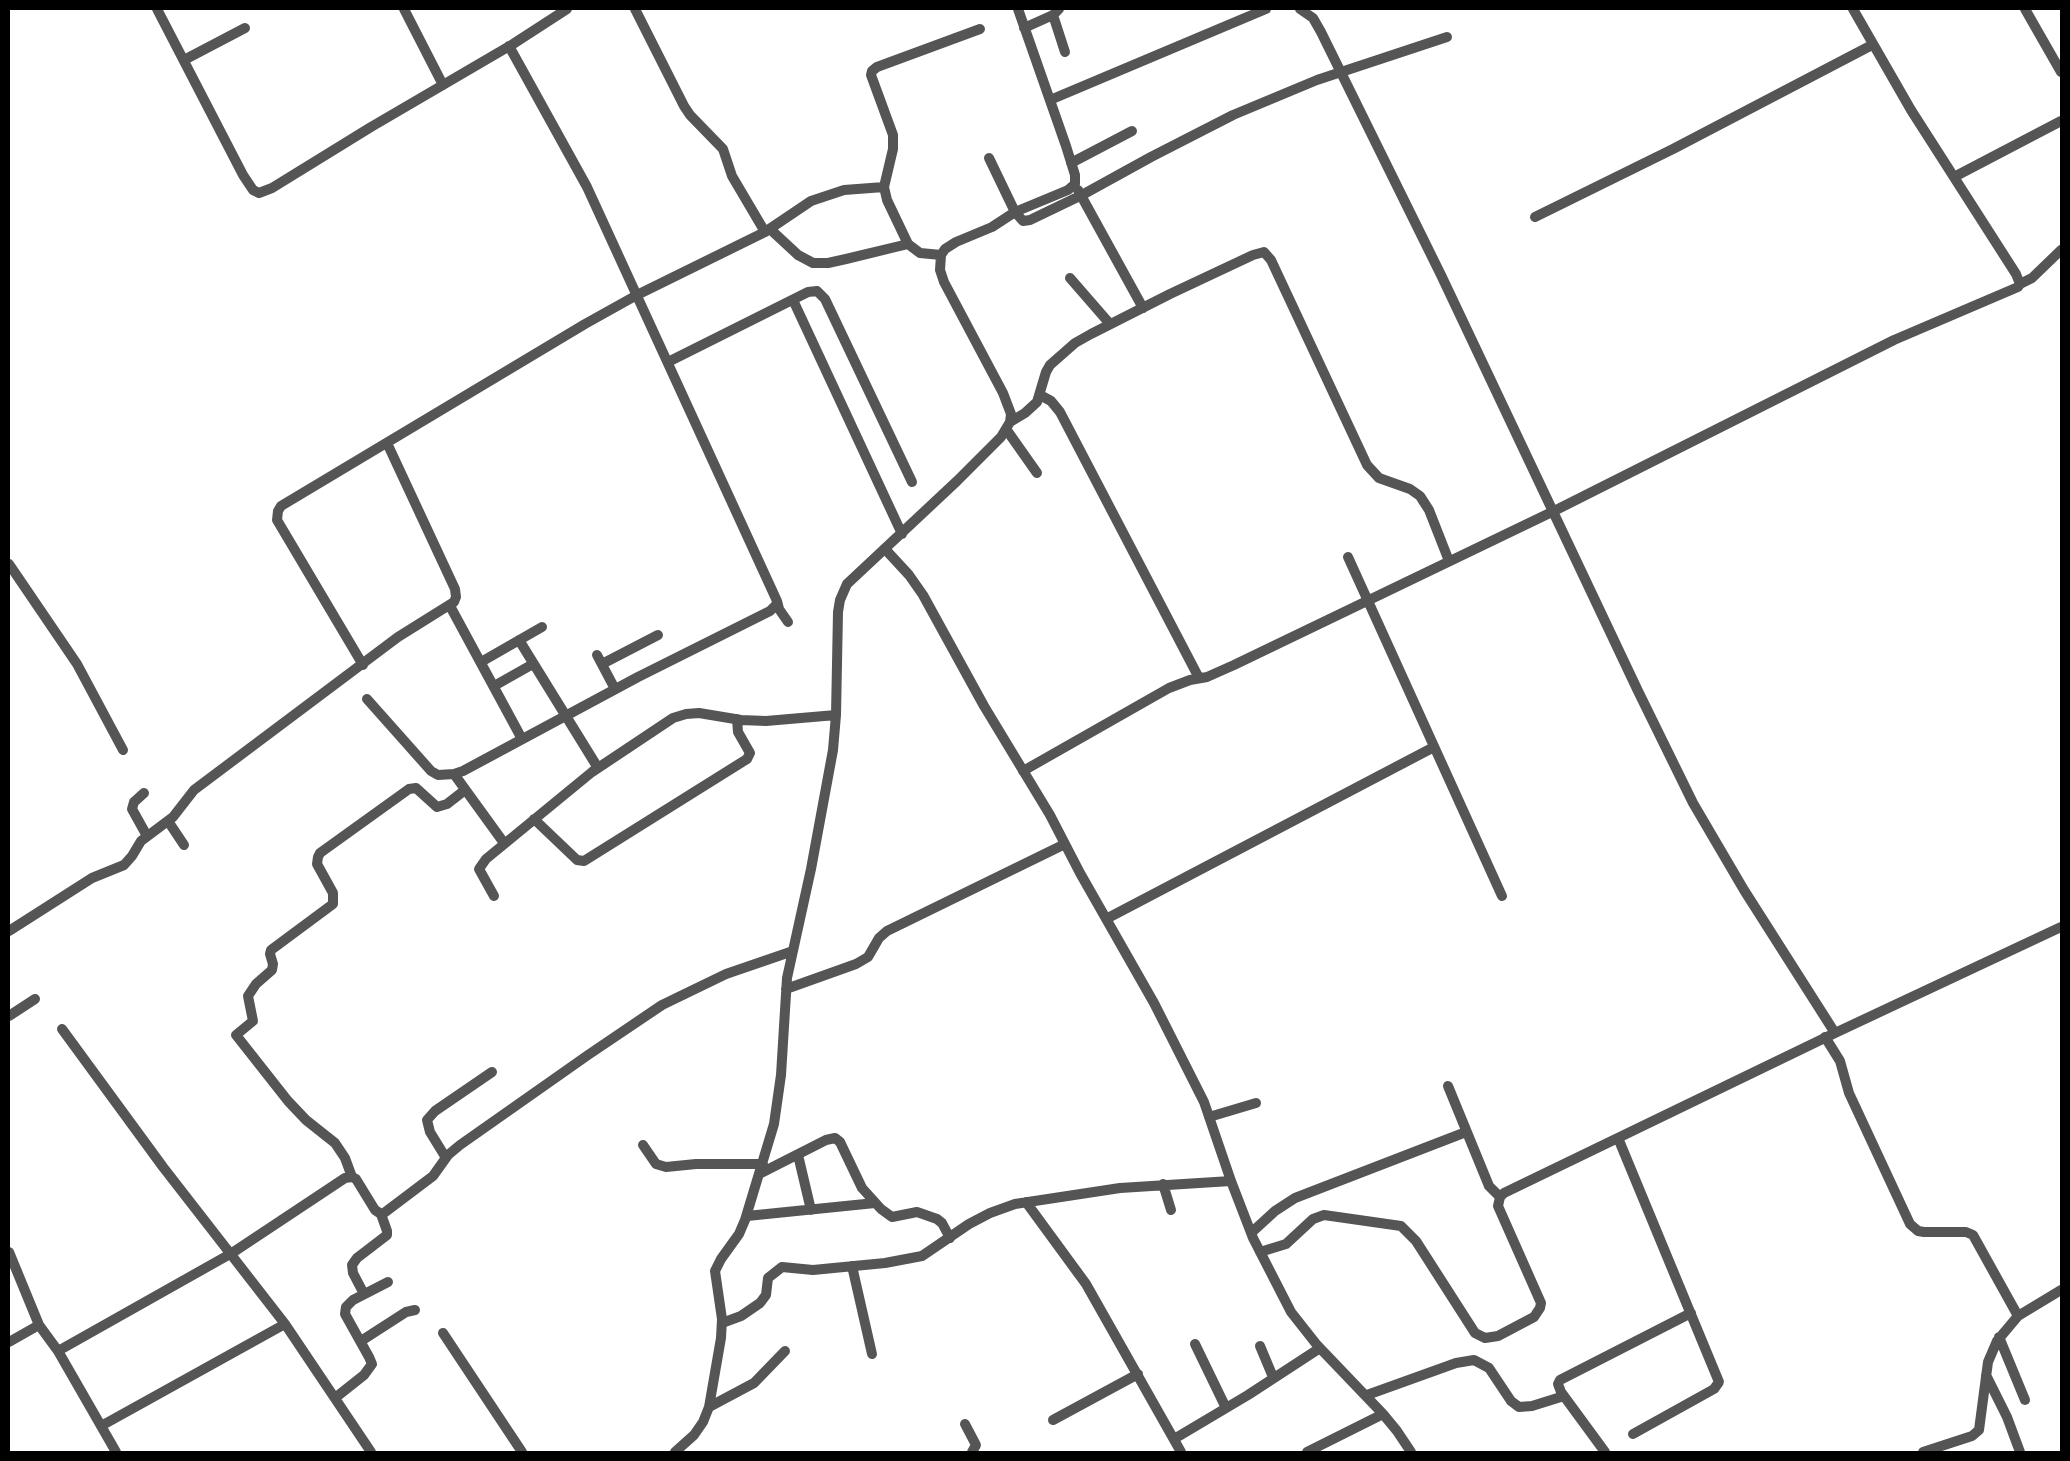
<!DOCTYPE html>
<style>
body{margin:0}
#map{position:relative;width:2070px;height:1461px;overflow:hidden;background:#fff;font-family:"Fira Sans Condensed",sans-serif}
canvas{display:block}
.frame{position:absolute;inset:0;border:10px solid #000;pointer-events:none}
</style>
<div id="map">
<canvas width="2070" height="1461"></canvas>
<div class="frame"></div>
</div>
<script>
const g = document.querySelector('canvas').getContext('2d');
g.lineJoin = 'round';
const poly = rows => new Path2D(rows.map(r => 'M' + r).join(''));
function stroke(path, color, width, dash) { g.strokeStyle = color; g.lineWidth = width; g.lineCap = dash ? 'butt' : 'round'; g.setLineDash(dash || []); g.stroke(path); }
stroke(poly([
 [157,9,243,175,253,190,259,193,272,188,371,127,513,44,567,9],
 [404,9,443,85],
 [635,9,684,106,690,115,723,149,732,176,765,232],
 [1300,9,1313,18,1321,32,1441,275,1638,691,1693,803,1744,890,1835,1033],
 [2025,9,2061,72],
 [1053,15,1065,52],
 [1024,28,1053,15,1059,9],
 [184,60,245,28],
 [1050,100,1266,9],
 [989,158,1015,212,1023,221,1030,220,1082,195,1151,157,1233,115,1317,80,1447,37],
 [1071,163,1132,131],
 [1954,177,2061,121],
 [1078,190,1143,308],
 [1535,217,1673,149,1872,45],
 [770,229,798,255,813,263,828,263,846,259,908,244],
 [941,255,920,253,908,244,887,200,884,187,893,149,893,135,871,75,872,71,877,67,980,29],
 [1070,278,1110,324],
 [2020,284,2032,278,2061,250],
 [793,300,902,534],
 [668,362,808,292,817,291,825,299,912,482],
 [1040,395,1051,401,1060,412,1199,678],
 [1010,422,1025,413,1037,402,1046,372,1050,365,1075,343,1091,334,1170,294,1253,255,1264,252,1271,260,1367,465,1379,478,1410,489,1420,496,1429,510,1449,561],
 [1006,429,1037,473],
 [885,549,909,575,923,595,984,706,1050,815,1080,873,1154,1003,1204,1102,1231,1181,1253,1238,1291,1312,1317,1345,1383,1414,1397,1431,1411,1452],
 [1348,557,1502,896],
 [9,564,77,664,123,750],
 [777,601,779,609,788,622],
 [450,606,522,739],
 [519,640,598,768],
 [597,655,615,689],
 [481,662,542,627],
 [602,664,658,635],
 [363,665,277,520,278,511,281,506,585,324,637,295,765,232,811,201,844,190,884,187],
 [494,686,533,664],
 [367,699,431,771,438,775,454,774,463,771,638,677,770,611,776,605,777,601,587,187,509,46],
 [1023,771,1169,688,1190,680,1207,677,1234,665,1554,511,1894,340,2018,287,2020,284,2016,274,1911,110,1853,9],
 [454,774,504,843],
 [144,793,134,802,132,809,147,836],
 [534,819,577,860,584,861,747,759,750,753,738,732,737,719],
 [168,821,184,845],
 [494,896,479,869,486,859,592,772,673,718,686,714,699,713,741,720,766,721,836,715],
 [1106,919,1434,747],
 [9,931,92,878,124,865,132,856,141,841,173,817,194,790,398,637,454,602,456,597,455,589,387,443],
 [786,989,856,964,868,957,879,938,887,931,1065,844],
 [9,1016,35,999],
 [62,1029,163,1167,285,1324,371,1452],
 [1825,1037,1840,1061,1849,1093,1910,1224,1918,1231,1924,1232,1966,1232,1973,1235,2018,1316],
 [1448,1086,1489,1186,1500,1197],
 [1209,1117,1256,1103],
 [1618,1138,1719,1382,1714,1389,1633,1434],
 [643,1145,656,1164,666,1167,696,1164,763,1164],
 [798,1155,811,1210],
 [446,1158,430,1132,427,1120,435,1111,492,1072],
 [761,1173,826,1140,835,1138,840,1142,862,1188,881,1209,892,1217,917,1212,937,1219,942,1223,950,1238],
 [352,1177,345,1158,335,1143,306,1120,288,1101,236,1035,253,1021,248,996,256,984,272,970,273,964,270,954,271,950,333,904,333,893,317,864,318,857,320,853,409,789,416,788,437,807,447,804,465,790],
 [1163,1184,1171,1210],
 [1026,1202,1086,1284,1181,1452],
 [747,1216,875,1203],
 [1251,1233,1275,1211,1295,1198,1466,1132],
 [9,1252,39,1325,58,1351,116,1452],
 [1260,1252,1286,1244,1313,1219,1324,1215,1401,1226,1416,1241,1475,1333,1485,1338,1498,1336,1534,1317,1540,1308,1541,1303,1498,1206,1500,1197,1504,1193,1835,1033,2061,927],
 [852,1266,872,1354],
 [364,1294,353,1273,352,1265,357,1258,387,1235,387,1231,381,1214],
 [722,1323,741,1316,760,1303,766,1295,768,1278,782,1267,813,1270,885,1263,922,1256,969,1224,990,1213,1015,1204,1120,1188,1231,1181],
 [443,1333,522,1452],
 [1999,1337,2025,1400],
 [361,1341,406,1312,415,1310],
 [9,1342,39,1325],
 [1195,1344,1226,1408],
 [1260,1346,1273,1377],
 [58,1351,232,1253,345,1178,352,1177,356,1179,375,1210,381,1214,384,1213,433,1176,448,1155,460,1145,588,1055,662,1005,726,974,793,951],
 [1986,1375,2007,1417,2020,1452],
 [1367,1395,1456,1363,1474,1360,1489,1368,1511,1401,1519,1407,1532,1406,1564,1396],
 [335,1398,364,1375,372,1364,369,1357,345,1314,346,1307,353,1300,388,1282],
 [709,1407,754,1383,785,1351],
 [1053,1420,1138,1374],
 [965,1424,976,1445,972,1452],
 [101,1426,285,1324],
 [1174,1439,1248,1395,1320,1348],
 [675,1452,694,1435,703,1422,709,1407,721,1338,722,1319,715,1271,721,1259,739,1234,745,1220,774,1124,781,1075,787,978,811,869,833,750,836,715,838,612,840,600,847,584,957,481,1001,437,1010,422,1011,414,1003,393,944,282,940,270,941,255,945,249,956,242,992,227,1015,212,1068,190,1075,184,1075,175,1066,146,1018,9],
 [1307,1452,1383,1414],
 [1605,1452,1561,1392,1558,1384,1560,1380,1691,1313],
 [1923,1452,1972,1436,1979,1430,1988,1362,1997,1341,2018,1316,2061,1290]
]), '#555', 10);
</script>
